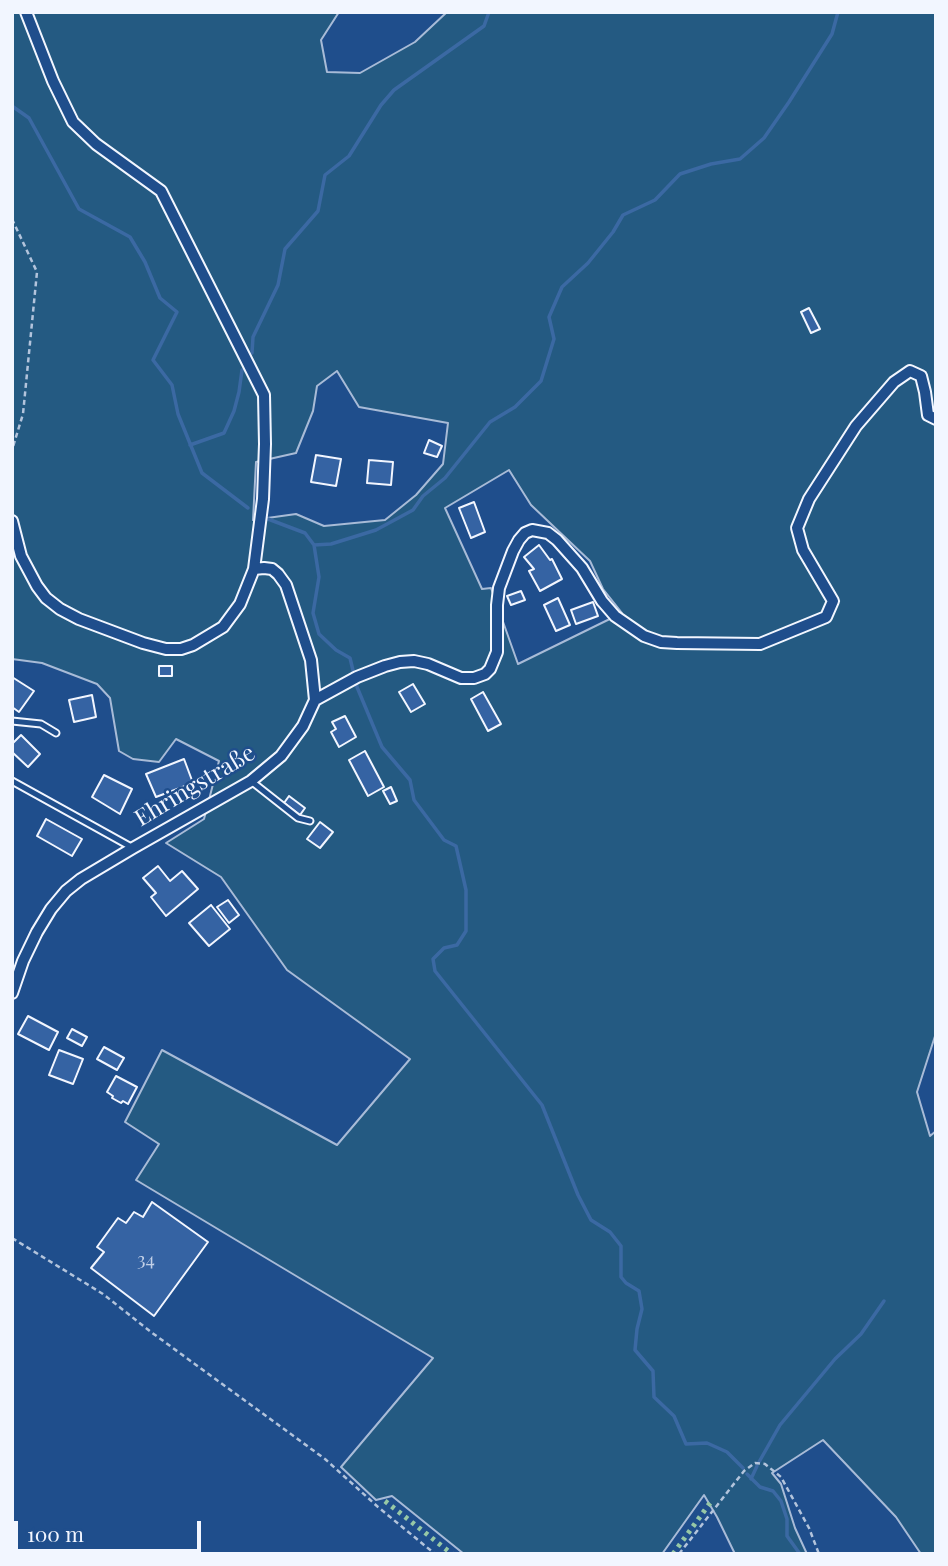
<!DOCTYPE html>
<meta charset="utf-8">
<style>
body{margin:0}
#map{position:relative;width:948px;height:1566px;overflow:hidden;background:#1f4e8c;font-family:"Playfair Display",serif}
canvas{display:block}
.frame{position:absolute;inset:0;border:14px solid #f2f6ff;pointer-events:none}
.scale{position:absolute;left:14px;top:1521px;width:187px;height:32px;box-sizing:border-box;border:4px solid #f2f6ff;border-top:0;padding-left:9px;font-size:21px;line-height:24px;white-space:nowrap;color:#f2f6ff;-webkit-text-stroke:5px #1f4e8c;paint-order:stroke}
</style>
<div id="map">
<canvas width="948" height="1566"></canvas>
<div class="frame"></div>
<div class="scale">100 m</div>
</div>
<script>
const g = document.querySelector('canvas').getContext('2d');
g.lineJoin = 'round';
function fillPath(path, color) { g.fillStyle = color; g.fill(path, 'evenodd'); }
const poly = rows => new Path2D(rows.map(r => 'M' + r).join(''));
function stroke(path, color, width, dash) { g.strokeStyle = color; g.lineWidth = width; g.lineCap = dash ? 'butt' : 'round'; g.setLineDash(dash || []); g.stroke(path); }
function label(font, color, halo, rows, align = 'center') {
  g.font = font + ' "Playfair Display",serif'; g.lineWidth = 5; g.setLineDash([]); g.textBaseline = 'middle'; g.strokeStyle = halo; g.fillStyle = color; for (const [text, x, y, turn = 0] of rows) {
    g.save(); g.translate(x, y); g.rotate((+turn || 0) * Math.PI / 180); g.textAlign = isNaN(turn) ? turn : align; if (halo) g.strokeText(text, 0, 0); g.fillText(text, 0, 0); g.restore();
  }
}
const green = poly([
 [12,12,339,12,321,40,327,72,360,73,415,42,447,12,936,12,936,1033,917,1092,930,1136,936,1131,936,1554,921,1554,896,1517,823,1440,772,1473,781,1484,795,1528,807,1554,735,1554,717,1517,704,1495,662,1554,464,1554,392,1496,376,1500,341,1467,433,1358,136,1180,159,1144,125,1122,162,1050,337,1145,410,1059,287,970,221,877,166,843,204,819,219,761,176,739,159,762,133,759,119,751,110,698,97,684,42,663,12,659,12,12],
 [337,371,359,407,448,423,443,464,416,495,385,520,324,526,296,514,253,520,256,462,296,453,313,411,317,386,337,371],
 [509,470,531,505,590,561,603,589,622,613,518,664,491,588,482,589,445,508,509,470]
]);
fillPath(green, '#245a82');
stroke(green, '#a8bbd7', 2);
stroke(poly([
 [12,106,29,118,79,209,130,237,145,262,160,298,177,312,153,360,172,385,178,414,202,473,248,508],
 [252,353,253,337,278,285,285,249,318,211,325,175,349,156,381,105,394,90,484,26,489,12],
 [190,445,224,433,234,411,239,392,242,370],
 [268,519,305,533,314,545,319,577,313,613,319,634,336,650,350,658,357,687,382,747,410,780,414,800,444,840,456,846,466,890,466,931,457,945,444,948,433,959,435,971,542,1105,578,1195,591,1220,610,1232,621,1246,621,1277,626,1283,639,1291,642,1309,637,1329,635,1350,653,1371,654,1397,674,1416,686,1444,707,1443,727,1452,743,1468],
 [314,545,331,544,376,530,413,510,423,496,445,478,490,422,515,407,541,381,554,339,549,317,562,287,588,263,613,232,623,215,655,200,680,174,711,164,740,159,764,138,789,102,832,34,838,12],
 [759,1462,780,1425,835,1359,861,1334,884,1301],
 [747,1474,760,1487,773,1491,781,1501,787,1519,787,1536,800,1554],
 [751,1479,757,1466]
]), '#3b69a3', 3.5);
const building = poly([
 [809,308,820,329,811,333,801,312,809,308],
 [429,440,442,446,437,457,424,453,429,440],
 [316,455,341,459,336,486,311,482,316,455],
 [369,460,393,462,391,485,367,483,369,460],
 [474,502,485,532,471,538,459,508,474,502],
 [539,545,550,560,552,559,562,579,540,591,529,571,534,569,524,557,539,545],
 [521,591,525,600,511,605,507,596,521,591],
 [558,598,570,625,556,631,544,605,558,598],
 [593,602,598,616,576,624,571,610,593,602],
 [159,666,172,666,172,676,159,676,159,666],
 [12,677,34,691,19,712,12,707,12,677],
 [413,684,425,704,411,712,399,692,413,684],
 [483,692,501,724,488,731,471,699,483,692],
 [92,695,96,717,74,722,69,700,92,695],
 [345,716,356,737,339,747,331,732,336,729,332,722,345,716],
 [21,735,40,754,28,767,12,752,12,744,21,735],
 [365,751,384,787,368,796,349,760,365,751],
 [184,759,193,783,156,797,146,774,184,759],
 [104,775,132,789,120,814,92,797,104,775],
 [391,787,397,801,390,804,383,791,391,787],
 [289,796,305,808,300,815,284,803,289,796],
 [46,819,82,839,72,856,37,836,46,819],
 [320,822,333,832,320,848,307,839,320,822],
 [158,866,170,881,182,871,198,889,166,916,151,897,156,893,143,878,158,866],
 [228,900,239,915,229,923,217,907,228,900],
 [211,905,230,929,209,946,189,923,211,905],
 [28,1016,58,1032,49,1050,18,1034,28,1016],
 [72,1029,87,1037,82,1046,67,1038,72,1029],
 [104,1047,124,1058,117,1070,97,1059,104,1047],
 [59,1050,83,1059,73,1084,49,1075,59,1050],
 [116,1076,137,1087,128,1104,123,1101,121,1103,112,1098,113,1096,107,1092,116,1076],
 [152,1202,208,1242,154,1316,91,1268,104,1252,97,1247,118,1218,126,1223,134,1212,143,1217,152,1202]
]);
fillPath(building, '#3563a3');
stroke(building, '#f2f6ff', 2);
const lane = poly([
 [12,721,41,724,56,733],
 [12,781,133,848],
 [251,781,298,818,310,821]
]);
const street = poly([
 [12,521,21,556,37,586,46,598,60,609,79,619,143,643,166,649,181,649,193,645,223,627,240,604,254,569,263,499,265,444,264,395,161,191,96,144,73,122,53,81,26,12],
 [315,700,357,677,385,666,400,662,414,661,428,664,461,678,474,678,485,674,490,669,497,652,497,605,499,588,513,551,519,540,525,533,532,530,548,533,557,540,582,568,602,601,615,616,644,636,661,642,677,643,760,644,826,617,833,601,803,550,797,528,809,499,856,426,894,382,910,371,921,376,925,392,928,415,936,419],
 [12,993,23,961,37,932,51,909,66,891,81,879,133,848,251,781,281,756,303,726,315,700,311,660,286,585,278,574,272,569,264,568,254,569]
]);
stroke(lane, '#f2f6ff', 9);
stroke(street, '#f2f6ff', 14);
stroke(poly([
 [12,219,37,272,23,414,12,450],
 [12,1238,103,1294,151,1332,325,1459,378,1507,435,1554],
 [679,1554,744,1471,755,1463,765,1464,781,1477,809,1528,819,1554]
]), '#b3c4dc', 2.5, [5, 3.5]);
stroke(lane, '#1f4e8c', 5);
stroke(street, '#1f4e8c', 10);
stroke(poly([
 [385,1501,452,1554],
 [673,1554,710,1503]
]), '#97c8a6', 5, [3.5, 5]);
label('19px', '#c3d1e8', null, [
 ["34",146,1260]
]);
label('23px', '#f2f6ff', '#1f4e8c', [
 ["Ehringstraße",195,786,-31]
]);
</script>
